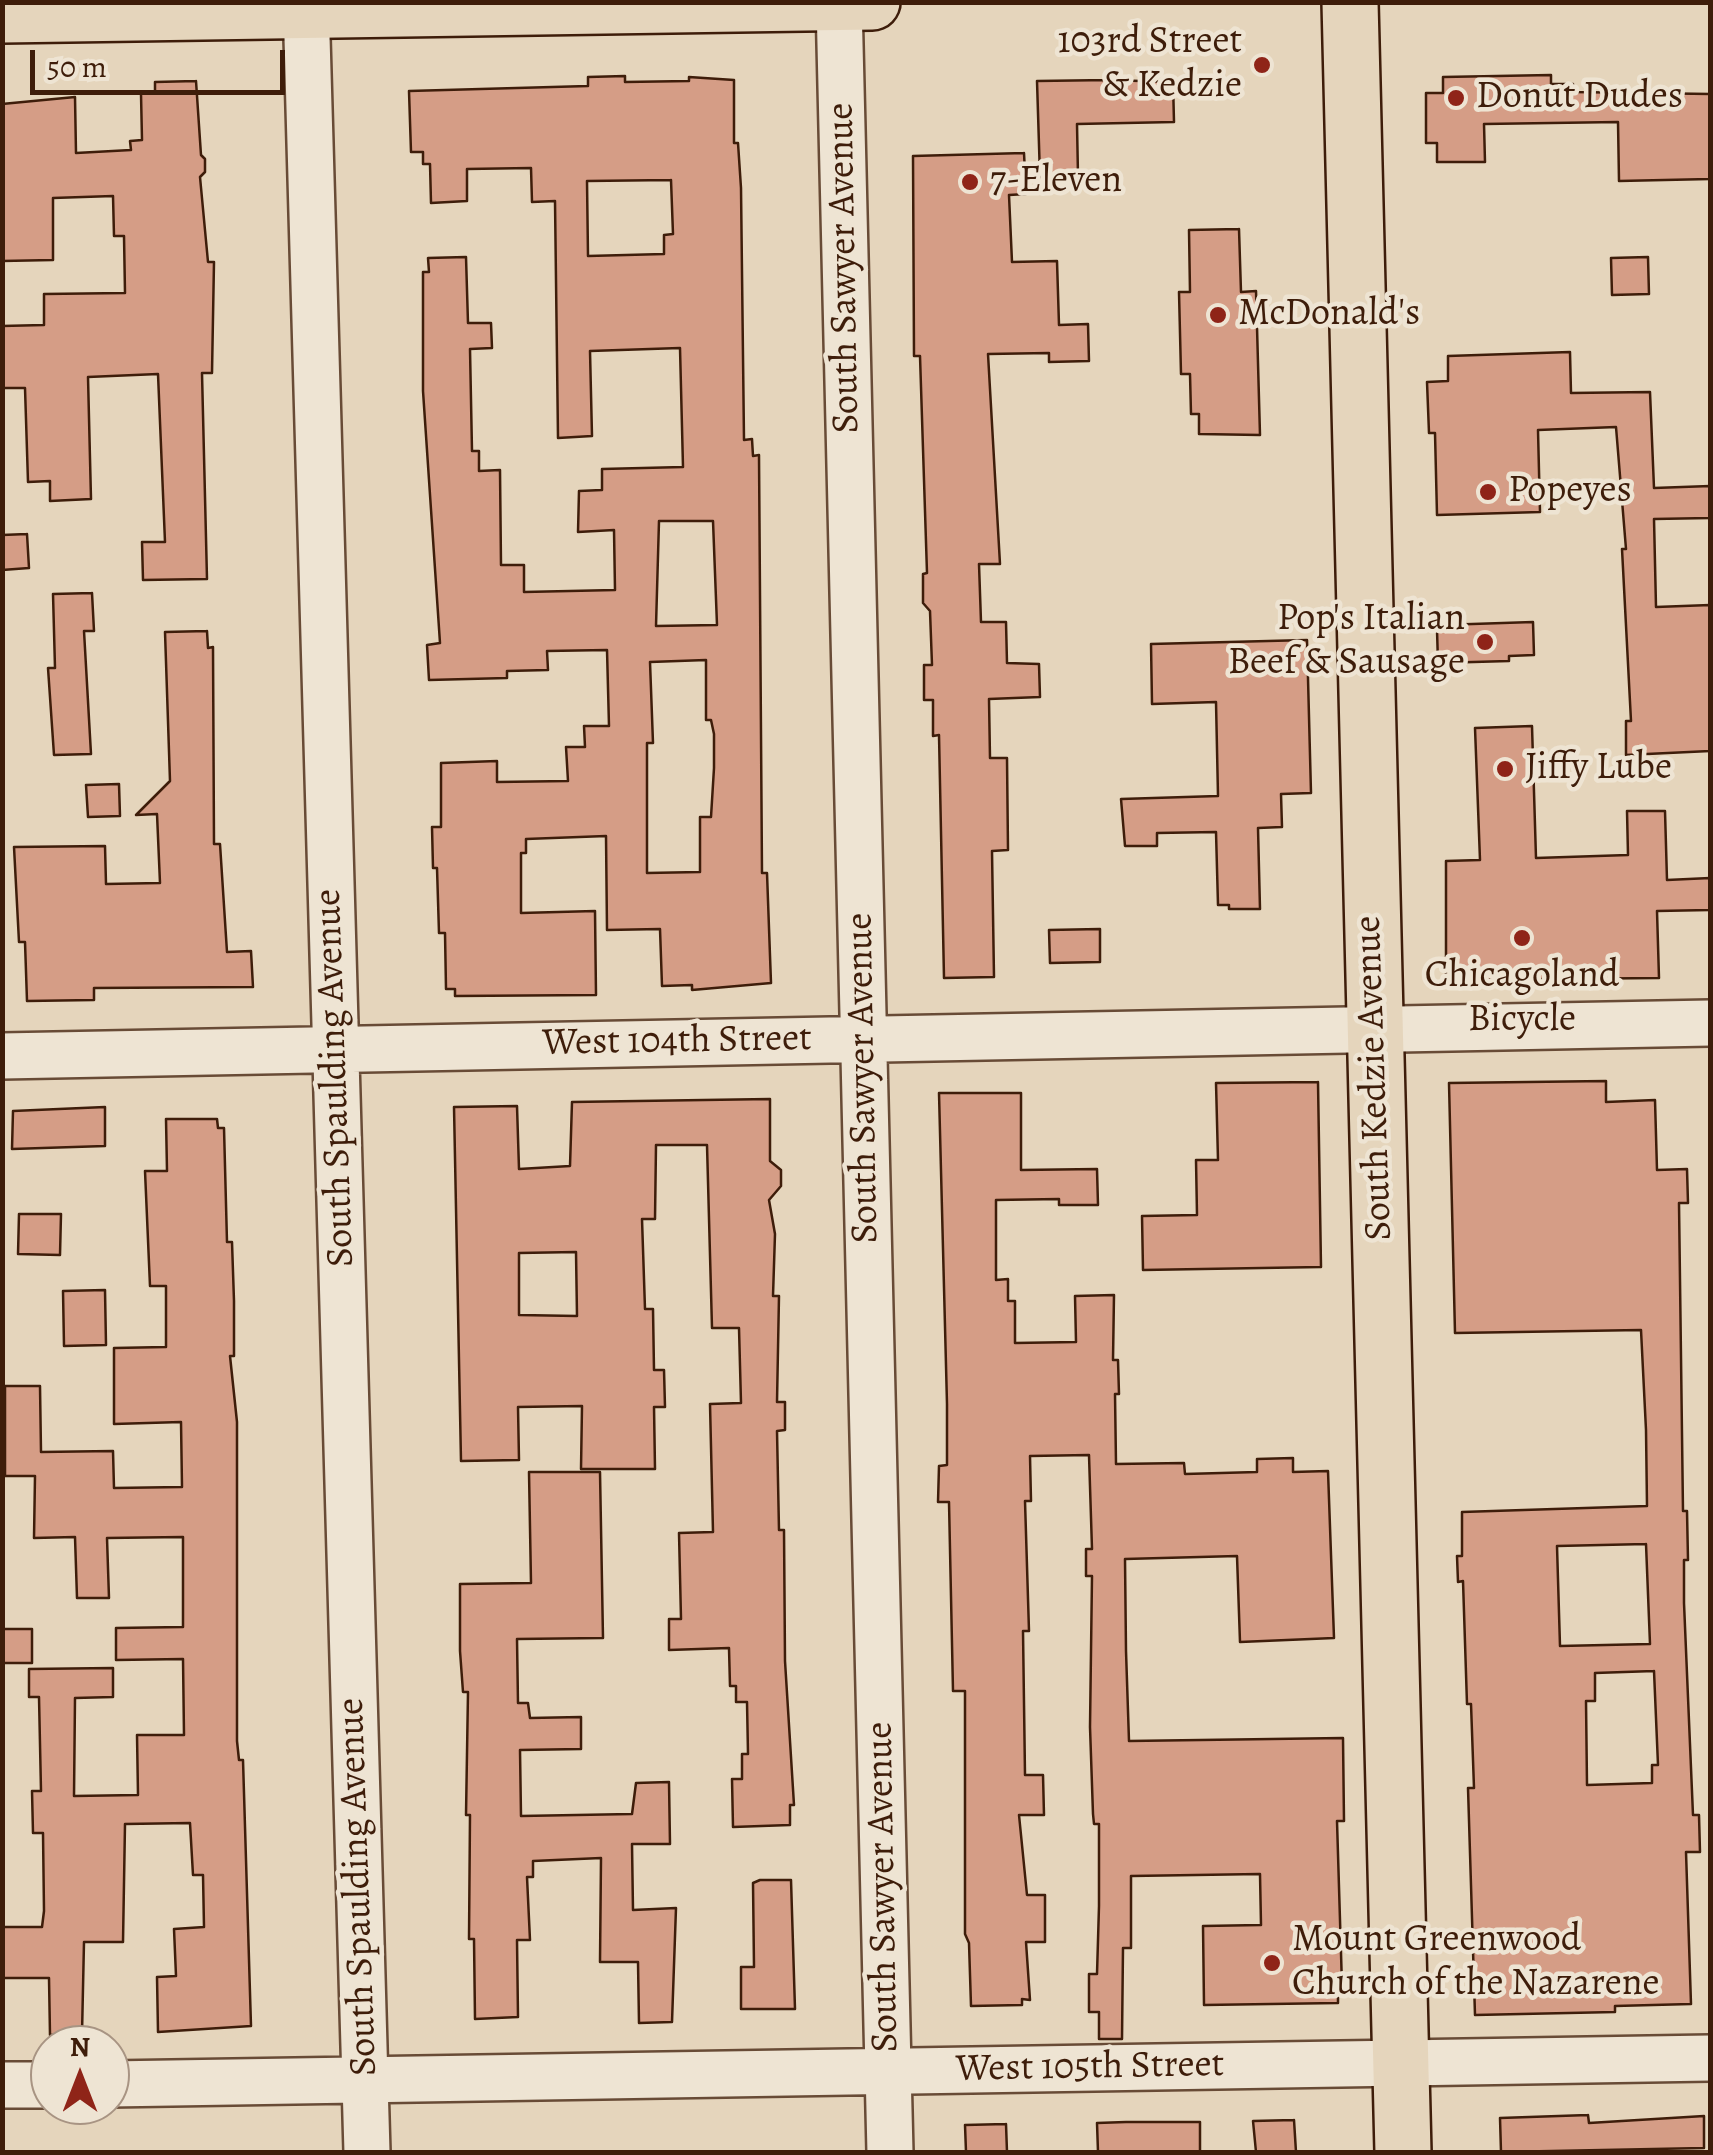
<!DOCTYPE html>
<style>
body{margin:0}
#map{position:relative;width:1713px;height:2155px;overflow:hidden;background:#e5d5bc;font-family:Alegreya,serif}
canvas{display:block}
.frame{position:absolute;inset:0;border:5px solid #3e1d0a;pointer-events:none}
.north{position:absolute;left:30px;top:2025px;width:100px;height:100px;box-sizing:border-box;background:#eee4d3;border:2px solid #a89483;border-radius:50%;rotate:0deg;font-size:28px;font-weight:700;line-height:40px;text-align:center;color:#3e1d0a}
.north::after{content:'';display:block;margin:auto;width:35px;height:45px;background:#8f2418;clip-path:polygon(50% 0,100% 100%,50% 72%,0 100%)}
.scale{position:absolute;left:30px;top:50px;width:255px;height:45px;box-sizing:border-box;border:5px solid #3e1d0a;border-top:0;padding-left:12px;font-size:30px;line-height:35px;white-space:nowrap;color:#3e1d0a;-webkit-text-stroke:8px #eee4d3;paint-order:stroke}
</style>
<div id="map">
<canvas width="1713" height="2155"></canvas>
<div class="frame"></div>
<div class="north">N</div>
<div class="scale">50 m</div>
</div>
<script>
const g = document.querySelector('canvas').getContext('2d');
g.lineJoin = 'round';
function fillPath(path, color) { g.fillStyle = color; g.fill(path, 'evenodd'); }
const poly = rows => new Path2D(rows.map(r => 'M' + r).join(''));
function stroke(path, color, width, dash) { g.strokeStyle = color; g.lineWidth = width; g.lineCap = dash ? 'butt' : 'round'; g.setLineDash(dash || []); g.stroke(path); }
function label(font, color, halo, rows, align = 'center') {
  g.font = font + ' Alegreya,serif'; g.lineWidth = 9; g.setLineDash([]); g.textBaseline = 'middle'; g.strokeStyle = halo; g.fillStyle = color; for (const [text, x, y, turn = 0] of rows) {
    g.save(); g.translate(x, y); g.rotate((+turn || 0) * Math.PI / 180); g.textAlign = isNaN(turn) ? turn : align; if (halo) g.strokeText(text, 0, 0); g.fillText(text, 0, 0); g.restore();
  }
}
const building = poly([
 [1551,75,1551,84,1573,84,1573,92,1710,94,1710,179,1619,181,1618,122,1484,124,1485,162,1437,162,1437,143,1426,143,1426,93,1443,93,1443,77,1551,75],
 [625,76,625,82,689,81,689,77,734,80,734,143,738,143,741,188,744,440,752,439,753,456,759,455,762,873,767,873,771,983,692,990,692,985,662,986,660,929,607,930,606,836,526,839,526,853,521,853,521,913,595,911,596,995,455,996,455,989,446,989,445,933,439,933,437,868,433,868,432,827,441,827,441,763,497,761,497,782,568,781,566,747,585,747,584,726,609,726,607,650,547,651,548,670,507,671,507,678,429,680,427,645,440,643,423,391,423,272,429,272,428,258,466,257,468,323,491,323,492,348,470,349,472,451,479,451,479,471,500,470,501,565,524,565,524,592,615,590,614,530,578,532,579,491,602,490,602,469,683,467,680,348,590,351,592,436,558,438,555,201,532,202,531,168,467,169,467,201,431,203,430,164,423,164,423,152,411,152,409,91,588,86,588,77,625,76],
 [671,180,673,234,664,235,664,254,588,256,587,181,671,180],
 [659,521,713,521,717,625,656,626,659,521],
 [706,660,706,720,711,720,714,734,714,768,711,817,700,817,700,872,647,873,647,743,653,743,650,662,706,660],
 [1109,80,1173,82,1174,122,1077,124,1078,176,1040,177,1037,81,1109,80],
 [196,81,201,155,205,159,205,172,200,177,208,262,214,262,212,373,202,373,207,579,143,580,142,542,165,542,158,374,88,377,91,499,50,501,50,481,28,482,25,388,2,388,2,326,44,325,44,294,125,293,124,236,114,236,113,196,53,198,53,260,2,261,2,104,75,97,76,153,131,150,130,141,142,140,141,94,155,92,155,82,196,81],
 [1024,153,1026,194,1009,195,1012,262,1057,261,1059,325,1088,324,1089,361,1049,362,1049,353,988,354,1000,564,979,564,981,622,1006,622,1007,663,1039,664,1040,697,989,699,990,758,1007,758,1008,850,992,851,994,977,944,978,939,735,933,736,933,700,924,700,924,665,932,665,930,611,923,603,923,574,927,573,920,356,914,356,913,156,1024,153],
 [1239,229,1241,292,1256,291,1260,435,1199,434,1199,414,1191,414,1190,374,1181,374,1179,292,1190,292,1189,230,1239,229],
 [1648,257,1649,294,1612,295,1611,258,1648,257],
 [1570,352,1571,393,1650,392,1654,488,1710,486,1710,518,1654,519,1656,607,1710,605,1710,751,1626,755,1626,721,1631,721,1622,549,1626,549,1616,427,1538,430,1540,512,1437,515,1435,433,1429,433,1427,382,1448,381,1448,356,1570,352],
 [27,534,29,568,2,570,2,535,27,534],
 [92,593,94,631,84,631,91,754,54,755,48,668,55,668,53,594,92,593],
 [1533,622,1534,655,1509,656,1509,661,1438,663,1437,630,1442,625,1533,622],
 [207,631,208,648,213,647,214,844,220,844,227,952,251,951,253,987,94,988,94,1000,27,1001,25,942,19,942,14,847,105,846,106,884,160,883,157,814,136,815,170,781,165,632,207,631],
 [1307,640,1311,793,1281,794,1282,827,1258,828,1260,909,1229,909,1229,905,1218,905,1216,832,1157,833,1157,846,1125,846,1121,799,1218,796,1216,702,1152,704,1151,644,1307,640],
 [1532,726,1536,858,1628,855,1627,811,1665,811,1667,880,1710,878,1710,910,1657,911,1659,978,1446,980,1446,861,1480,860,1475,728,1532,726],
 [119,784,120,816,88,817,86,785,119,784],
 [1100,929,1100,962,1050,963,1049,930,1100,929],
 [1606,1081,1606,1102,1655,1100,1657,1170,1687,1169,1688,1203,1679,1203,1683,1511,1687,1511,1688,1560,1684,1560,1684,1603,1693,1815,1699,1815,1700,1852,1686,1852,1691,2004,1615,2006,1615,2012,1475,2015,1468,1788,1474,1788,1471,1704,1467,1704,1463,1581,1458,1582,1457,1556,1462,1556,1462,1512,1647,1506,1646,1430,1641,1330,1455,1333,1449,1083,1606,1081],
 [1646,1544,1650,1644,1560,1646,1557,1546,1646,1544],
 [1654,1671,1658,1765,1652,1765,1652,1783,1587,1785,1586,1701,1595,1701,1595,1673,1654,1671],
 [1318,1082,1321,1267,1143,1270,1142,1216,1197,1215,1196,1160,1218,1160,1216,1083,1318,1082],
 [939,1093,1021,1093,1021,1170,1097,1169,1098,1205,1059,1205,1059,1199,996,1200,996,1280,1008,1279,1008,1301,1015,1301,1015,1343,1076,1342,1075,1296,1114,1295,1113,1360,1118,1360,1119,1394,1115,1394,1116,1464,1184,1463,1185,1474,1257,1472,1257,1459,1293,1458,1293,1472,1328,1471,1334,1638,1240,1642,1237,1556,1125,1559,1126,1651,1129,1741,1343,1738,1344,1821,1337,1821,1342,1986,1338,1986,1338,2003,1204,2005,1203,1926,1261,1925,1260,1874,1131,1876,1131,1948,1123,1948,1122,2039,1099,2039,1099,2012,1089,2012,1089,1974,1097,1974,1099,1906,1099,1824,1094,1824,1093,1814,1090,1727,1092,1576,1086,1576,1086,1549,1092,1549,1089,1455,1030,1456,1031,1501,1025,1501,1029,1631,1023,1631,1025,1775,1043,1775,1044,1815,1019,1815,1027,1895,1045,1895,1045,1942,1026,1942,1030,2000,1022,1999,1022,2005,971,2006,969,1943,965,1934,965,1691,953,1691,949,1502,938,1502,939,1466,947,1465,947,1404,939,1093],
 [770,1099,770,1161,781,1170,781,1186,769,1200,775,1234,773,1296,779,1296,777,1402,785,1402,785,1430,777,1431,779,1530,784,1530,785,1661,794,1805,790,1805,790,1825,733,1827,732,1779,742,1779,742,1754,748,1754,747,1702,736,1702,736,1686,730,1686,729,1648,669,1650,669,1619,681,1619,679,1533,713,1532,710,1404,741,1403,739,1328,712,1328,707,1145,656,1145,655,1219,642,1219,645,1309,653,1309,654,1370,664,1370,665,1407,654,1407,655,1469,581,1469,582,1406,518,1407,519,1460,461,1461,454,1107,517,1106,519,1169,570,1166,572,1102,770,1099],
 [576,1252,577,1316,519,1315,519,1253,576,1252],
 [105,1107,105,1146,12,1149,13,1111,105,1107],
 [166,1119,217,1119,218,1128,224,1128,227,1242,232,1242,234,1301,234,1356,230,1356,237,1422,237,1741,239,1760,243,1760,251,2026,158,2032,157,1977,176,1976,174,1929,204,1927,203,1875,193,1875,190,1823,125,1824,123,1942,84,1942,82,2034,50,2035,49,1978,2,1978,2,1927,42,1927,44,1911,43,1833,33,1833,32,1791,41,1791,39,1697,29,1697,29,1669,113,1668,113,1697,75,1698,74,1796,138,1795,137,1735,184,1735,183,1659,116,1660,116,1628,183,1627,183,1537,107,1538,109,1598,77,1598,75,1537,34,1538,35,1476,5,1476,5,1386,40,1386,41,1452,113,1451,114,1488,182,1487,181,1422,114,1424,114,1348,166,1347,166,1286,150,1286,145,1171,167,1171,166,1119],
 [19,1214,61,1214,60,1255,18,1254,19,1214],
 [105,1290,106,1345,64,1346,63,1291,105,1290],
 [529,1472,600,1472,603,1638,517,1639,518,1703,528,1703,530,1718,581,1717,581,1749,520,1750,521,1816,632,1814,636,1783,669,1782,670,1844,632,1844,633,1910,676,1908,672,2022,639,2023,638,1962,600,1962,601,1858,533,1861,533,1877,527,1877,530,1940,517,1940,518,2017,475,2019,474,1939,469,1939,470,1815,466,1815,468,1692,463,1692,460,1651,460,1584,531,1583,529,1472],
 [2,1629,32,1629,32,1663,2,1663,2,1629],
 [760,1880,791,1880,795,2009,741,2009,741,1967,754,1967,753,1883,760,1880],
 [1588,2115,1589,2123,1704,2116,1704,2148,1501,2152,1500,2118,1588,2115],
 [1294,2120,1296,2152,1256,2152,1253,2121,1294,2120],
 [1126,2122,1200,2122,1200,2152,1098,2152,1097,2123,1126,2122],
 [1006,2124,1007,2152,966,2152,965,2125,1006,2124]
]);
fillPath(building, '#d59d86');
stroke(building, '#3e1d0a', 2.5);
const minor = poly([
 [306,2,367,2152],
 [839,2,890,2152],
 [2,1056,1710,1023],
 [110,2084,1710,2058],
 [2,2085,50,2085]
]);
const major = poly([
 [1350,2,1403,2152],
 [2,15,872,2]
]);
stroke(minor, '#684b36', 50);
stroke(major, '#3e1d0a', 60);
stroke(minor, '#eee4d3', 45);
stroke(major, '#e5d5bc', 55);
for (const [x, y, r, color] of [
 [1262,65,10,"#8f2418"],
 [1456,98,10,"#8f2418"],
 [970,182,10,"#8f2418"],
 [1218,315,10,"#8f2418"],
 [1488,492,10,"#8f2418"],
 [1485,642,10,"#8f2418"],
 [1505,769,10,"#8f2418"],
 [1522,938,10,"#8f2418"],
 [1272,1963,10,"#8f2418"]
]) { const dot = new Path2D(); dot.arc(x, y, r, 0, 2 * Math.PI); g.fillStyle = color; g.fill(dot); stroke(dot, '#eee4d3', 4); }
label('38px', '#3e1d0a', '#eee4d3', [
 ["103rd Street",1242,43,"right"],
 ["& Kedzie",1242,87,"right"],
 ["Donut Dudes",1476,98],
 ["7-Eleven",990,182],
 ["McDonald's",1238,315],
 ["Popeyes",1508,492],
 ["Pop's Italian",1465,620,"right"],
 ["Beef & Sausage",1465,664,"right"],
 ["Jiffy Lube",1525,769],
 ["Chicagoland",1522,977,"center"],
 ["Bicycle",1522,1021,"center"],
 ["Mount Greenwood",1292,1941],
 ["Church of the Nazarene",1292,1985]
], 'left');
label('38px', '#3e1d0a', '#eee4d3', [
 ["South Sawyer Avenue",845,268,-91],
 ["West 104th Street",677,1042,-1],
 ["South Spaulding Avenue",336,1078,-92],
 ["South Sawyer Avenue",864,1078,-91],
 ["South Kedzie Avenue",1375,1078,-92],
 ["South Spaulding Avenue",359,1887,-92],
 ["South Sawyer Avenue",884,1887,-91],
 ["West 105th Street",1090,2068,-1]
]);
</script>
